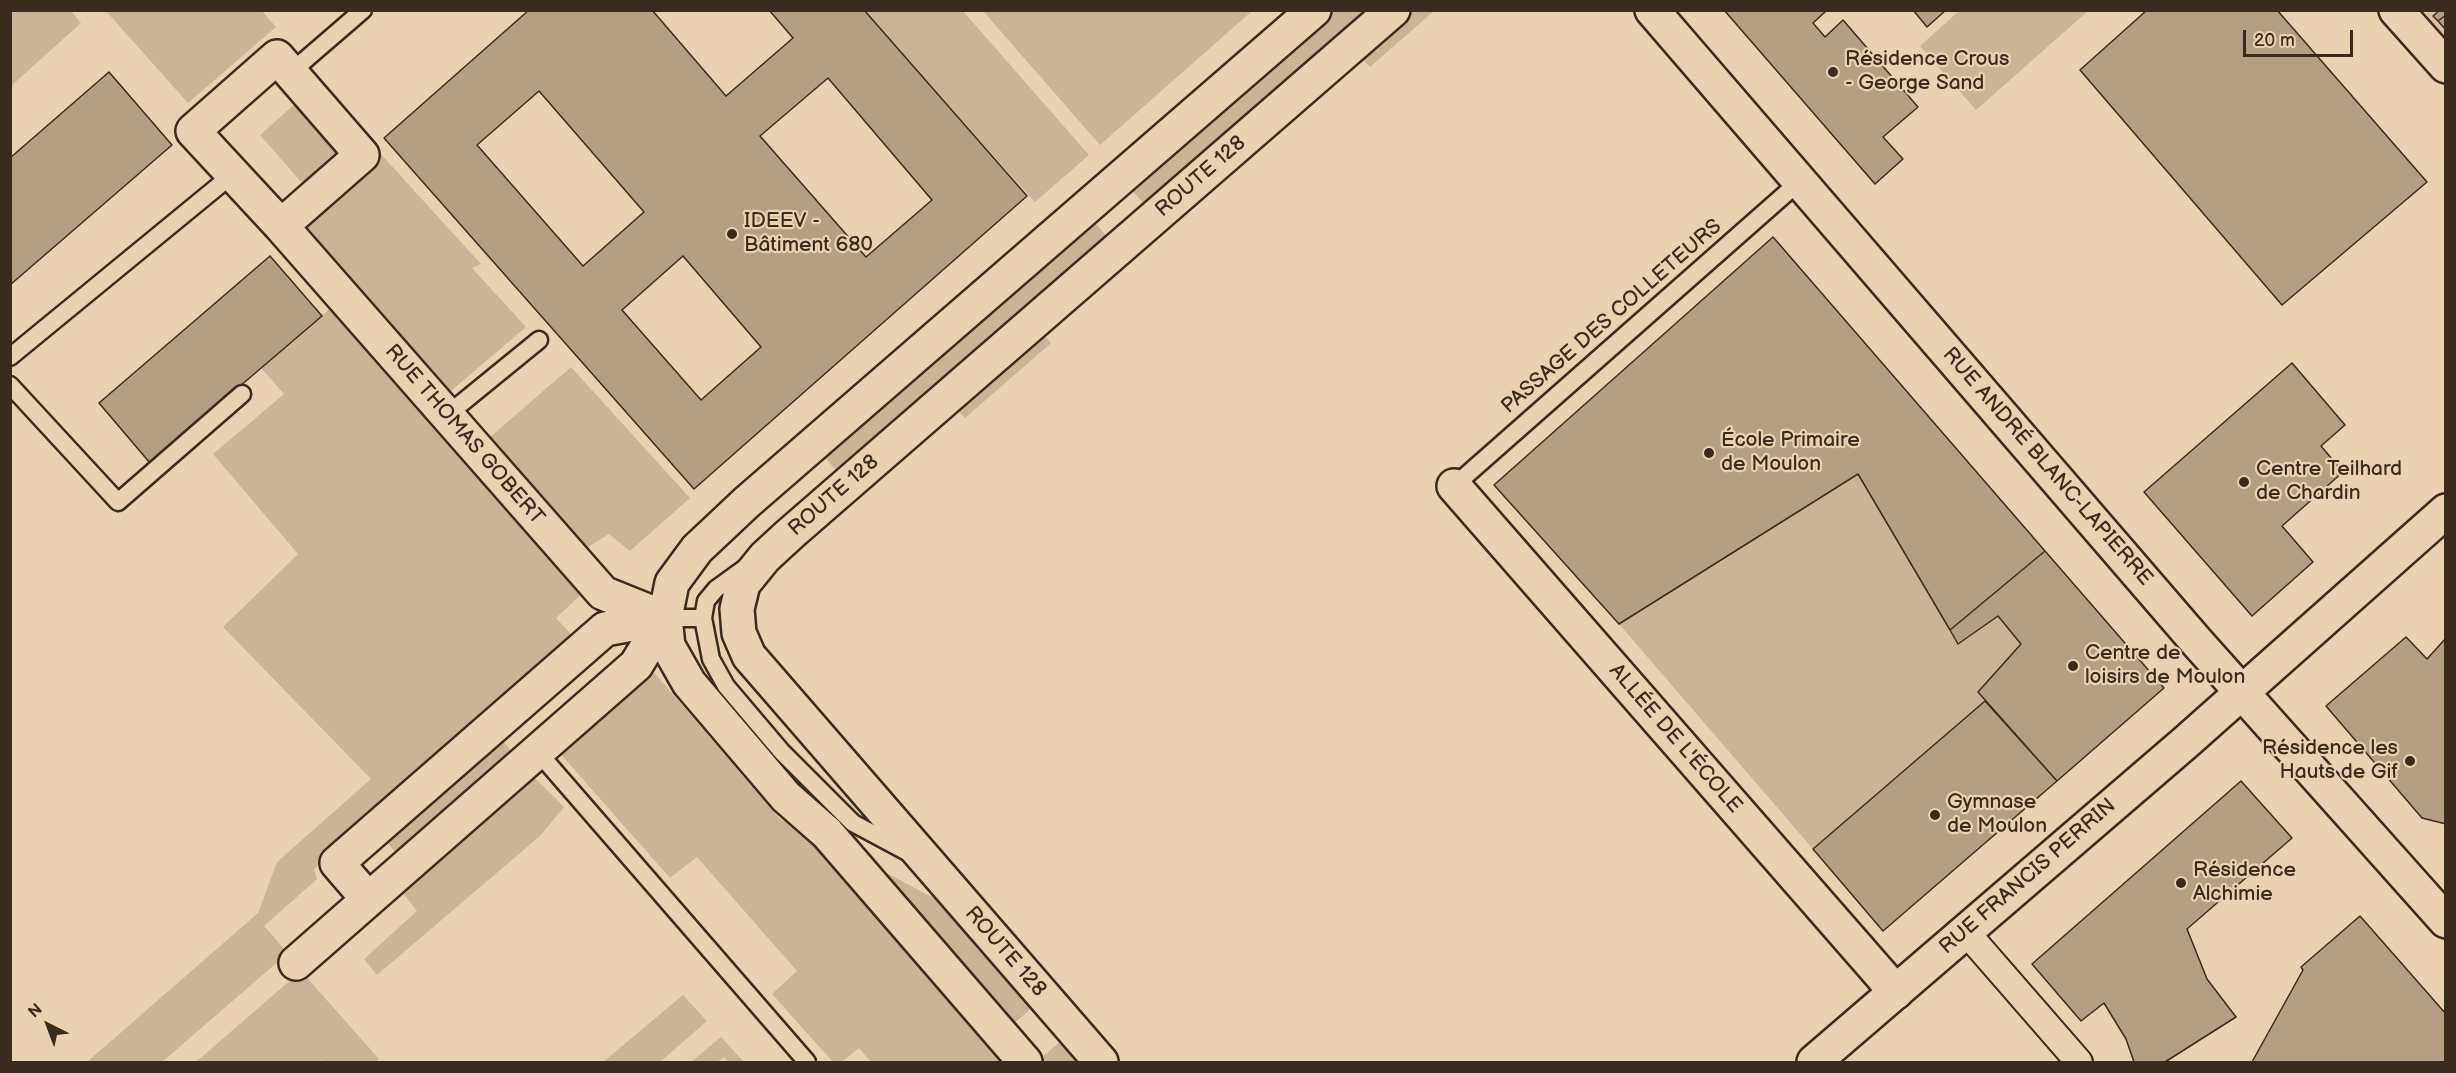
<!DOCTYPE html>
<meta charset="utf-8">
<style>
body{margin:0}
#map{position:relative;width:2456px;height:1073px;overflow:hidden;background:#ead1b2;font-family:"Balsamiq Sans",sans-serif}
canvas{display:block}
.frame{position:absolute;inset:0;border:12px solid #3b2a1e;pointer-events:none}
.north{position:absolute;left:18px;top:995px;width:60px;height:60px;-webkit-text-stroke:4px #ead1b2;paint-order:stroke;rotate:318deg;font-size:16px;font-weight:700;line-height:24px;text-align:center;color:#3b2a1e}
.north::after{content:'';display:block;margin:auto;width:21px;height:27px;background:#3b2a1e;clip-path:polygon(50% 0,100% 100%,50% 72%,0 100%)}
.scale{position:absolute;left:2243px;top:30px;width:110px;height:27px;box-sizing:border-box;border:3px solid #3b2a1e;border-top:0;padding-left:8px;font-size:18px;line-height:21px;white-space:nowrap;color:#3b2a1e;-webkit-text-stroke:4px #ead1b2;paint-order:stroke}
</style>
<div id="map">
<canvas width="2456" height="1073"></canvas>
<div class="frame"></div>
<div class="north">N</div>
<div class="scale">20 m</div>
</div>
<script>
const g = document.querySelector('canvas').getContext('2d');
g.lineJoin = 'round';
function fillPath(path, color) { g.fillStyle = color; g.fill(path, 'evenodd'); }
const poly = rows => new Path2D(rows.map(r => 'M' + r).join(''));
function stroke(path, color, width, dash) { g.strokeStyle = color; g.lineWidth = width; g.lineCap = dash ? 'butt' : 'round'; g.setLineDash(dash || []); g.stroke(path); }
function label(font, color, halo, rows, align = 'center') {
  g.font = font + ' "Balsamiq Sans",sans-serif'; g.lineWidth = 4.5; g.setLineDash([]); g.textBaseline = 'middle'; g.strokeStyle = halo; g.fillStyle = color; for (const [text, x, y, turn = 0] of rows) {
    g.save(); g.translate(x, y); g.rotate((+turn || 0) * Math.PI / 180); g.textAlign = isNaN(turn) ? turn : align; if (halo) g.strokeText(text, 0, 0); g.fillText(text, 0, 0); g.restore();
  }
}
fillPath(poly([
 [2428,11,2445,11,2445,49,2420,19]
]), '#dac2a4');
fillPath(poly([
 [11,10,71,11,81,23,11,86],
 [1960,10,2088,10,2088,11,1976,110,1920,46],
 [106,11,262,11,276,27,188,103],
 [863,11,963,11,1089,155,1035,202],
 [983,11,1252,11,1100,145],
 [1330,11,1375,11,1148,208,1128,186],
 [1411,11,1434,11,1370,67,1360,56],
 [297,102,340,152,303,184,260,135],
 [379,152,481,264,472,268,526,327,445,396,301,228],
 [1091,218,1110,240,841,476,821,453],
 [332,307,583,593,556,618,576,640,314,869,317,879,264,926,288,953,162,1062,87,1062,258,913,277,862,371,779,223,627,298,554,213,454,284,394,261,368],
 [1041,332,1051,343,965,418,955,407],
 [571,367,690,498,630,551,609,534,585,549,489,438],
 [1858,474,1958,643,1998,616,2021,644,1978,692,1985,701,1813,849,1619,624],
 [651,669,779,818,820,842,1011,1062,871,1062,859,1048,842,1062,833,1062,772,994,797,971,697,857,670,878,557,750],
 [496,733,517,758,402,859,380,835],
 [532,775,564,807,540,836,377,975,364,959,417,911,399,888],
 [879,869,945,904,1034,1006,1010,1027],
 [301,971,379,1059,376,1062,325,1062,322,1060,319,1062,196,1062],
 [683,995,707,1021,660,1062,603,1062],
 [721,1037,744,1062,729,1062,724,1057,717,1062,691,1062],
 [1062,1040,1082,1062,1041,1062,1039,1060]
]), '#cbb397');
const building = poly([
 [529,10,652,10,726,96,793,38,769,10,864,10,1027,196,694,489,384,138,529,10],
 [828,78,932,200,866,257,760,136,828,78],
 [539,91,644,212,583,266,477,145,539,91],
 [683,256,761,347,701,400,622,310,683,256],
 [1724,10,1823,10,1825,12,1813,23,1825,37,1843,20,1918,107,1883,137,1903,159,1875,184,1724,10],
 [1913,10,1946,10,1927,27,1913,10],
 [2147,10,2277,10,2427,182,2282,305,2080,70,2147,10],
 [2440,10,2446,10,2446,15,2438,21,2433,16,2440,10],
 [2446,15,2446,30,2438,21,2446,15],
 [109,72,172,145,10,285,10,158,109,72],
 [1773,237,2045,551,1950,630,1858,474,1619,624,1494,485,1773,237],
 [270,256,322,316,150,463,99,403,270,256],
 [2292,363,2345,425,2321,446,2343,472,2282,526,2313,562,2252,616,2144,492,2292,363],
 [2045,551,2164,688,2057,781,1978,692,2021,644,1998,616,1958,644,1950,630,2045,551],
 [2406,637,2427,659,2446,638,2446,824,2422,818,2326,706,2406,637],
 [1985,701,2057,781,1883,931,1813,849,1985,701],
 [2241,781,2292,838,2187,929,2207,979,2236,1017,2165,1062,2134,1062,2126,1039,2104,1003,2081,1021,2032,964,2241,781],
 [2360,916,2446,1014,2446,1062,2252,1062,2303,970,2301,967,2360,916]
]);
fillPath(building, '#b49e84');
stroke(building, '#3b2a1e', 1.5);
const service = poly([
 [290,73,363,10],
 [10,357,233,174],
 [10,385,118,502,242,394],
 [447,415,539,340],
 [1454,486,1800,181],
 [745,568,716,589,706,601,703,618,711,659,726,686,782,752,853,823,909,853],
 [665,618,703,618],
 [537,751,807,1062]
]);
const pedestrian = poly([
 [1965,931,2079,1062]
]);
const minor = poly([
 [1652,10,2196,641,2446,921],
 [2396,10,2446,66],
 [281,226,362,155,277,57,193,131,281,226,603,593,665,618],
 [1454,486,1896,992],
 [368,899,337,863,605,629,665,618],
 [296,963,636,665,665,618]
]);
const tertiary = poly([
 [1814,1062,2186,742,2446,511]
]);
const secondary = poly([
 [1025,1062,827,833,786,797,689,683,668,646,665,618,672,583,697,549,747,502,1314,10],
 [1101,1062,749,656,739,633,737,609,743,584,765,557,790,534,1393,10]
]);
stroke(service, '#3b2a1e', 21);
stroke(pedestrian, '#3b2a1e', 30);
stroke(minor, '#3b2a1e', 38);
stroke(tertiary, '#3b2a1e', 38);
stroke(secondary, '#3b2a1e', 38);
stroke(service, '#ead1b2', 16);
stroke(pedestrian, '#ead1b2', 26);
stroke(minor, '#ead1b2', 33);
stroke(tertiary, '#ead1b2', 33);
stroke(secondary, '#ead1b2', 33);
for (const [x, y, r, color] of [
 [1833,72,6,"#3b2a1e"],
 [732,234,6,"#3b2a1e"],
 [1709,453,6,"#3b2a1e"],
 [2244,482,6,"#3b2a1e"],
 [2073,666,6,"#3b2a1e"],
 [2410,761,6,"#3b2a1e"],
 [1935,815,6,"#3b2a1e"],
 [2181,883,6,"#3b2a1e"]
]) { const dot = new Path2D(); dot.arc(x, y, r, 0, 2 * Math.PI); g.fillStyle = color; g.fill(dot); stroke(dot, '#ead1b2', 2); }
label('21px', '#3b2a1e', '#ead1b2', [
 ["Résidence Crous",1845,60],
 ["- George Sand",1845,84],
 ["IDEEV -",744,222],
 ["Bâtiment 680",744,246],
 ["École Primaire",1721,441],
 ["de Moulon",1721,465],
 ["Centre Teilhard",2256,470],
 ["de Chardin",2256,494],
 ["Centre de",2085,654],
 ["loisirs de Moulon",2085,678],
 ["Résidence les",2398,749,"right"],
 ["Hauts de Gif",2398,773,"right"],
 ["Gymnase",1947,803],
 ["de Moulon",1947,827],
 ["Résidence",2193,871],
 ["Alchimie",2193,895]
], 'left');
label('21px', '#3b2a1e', '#ead1b2', [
 ["ROUTE 128",1201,177,-41],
 ["PASSAGE DES COLLETEURS",1612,317,-41],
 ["RUE THOMAS GOBERT",464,435,49],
 ["RUE ANDRÉ BLANC-LAPIERRE",2047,467,49],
 ["ROUTE 128",834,496,-41],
 ["ALLÉE DE L'ÉCOLE",1675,739,49],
 ["RUE FRANCIS PERRIN",2028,877,-41],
 ["ROUTE 128",1005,952,49]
]);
</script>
